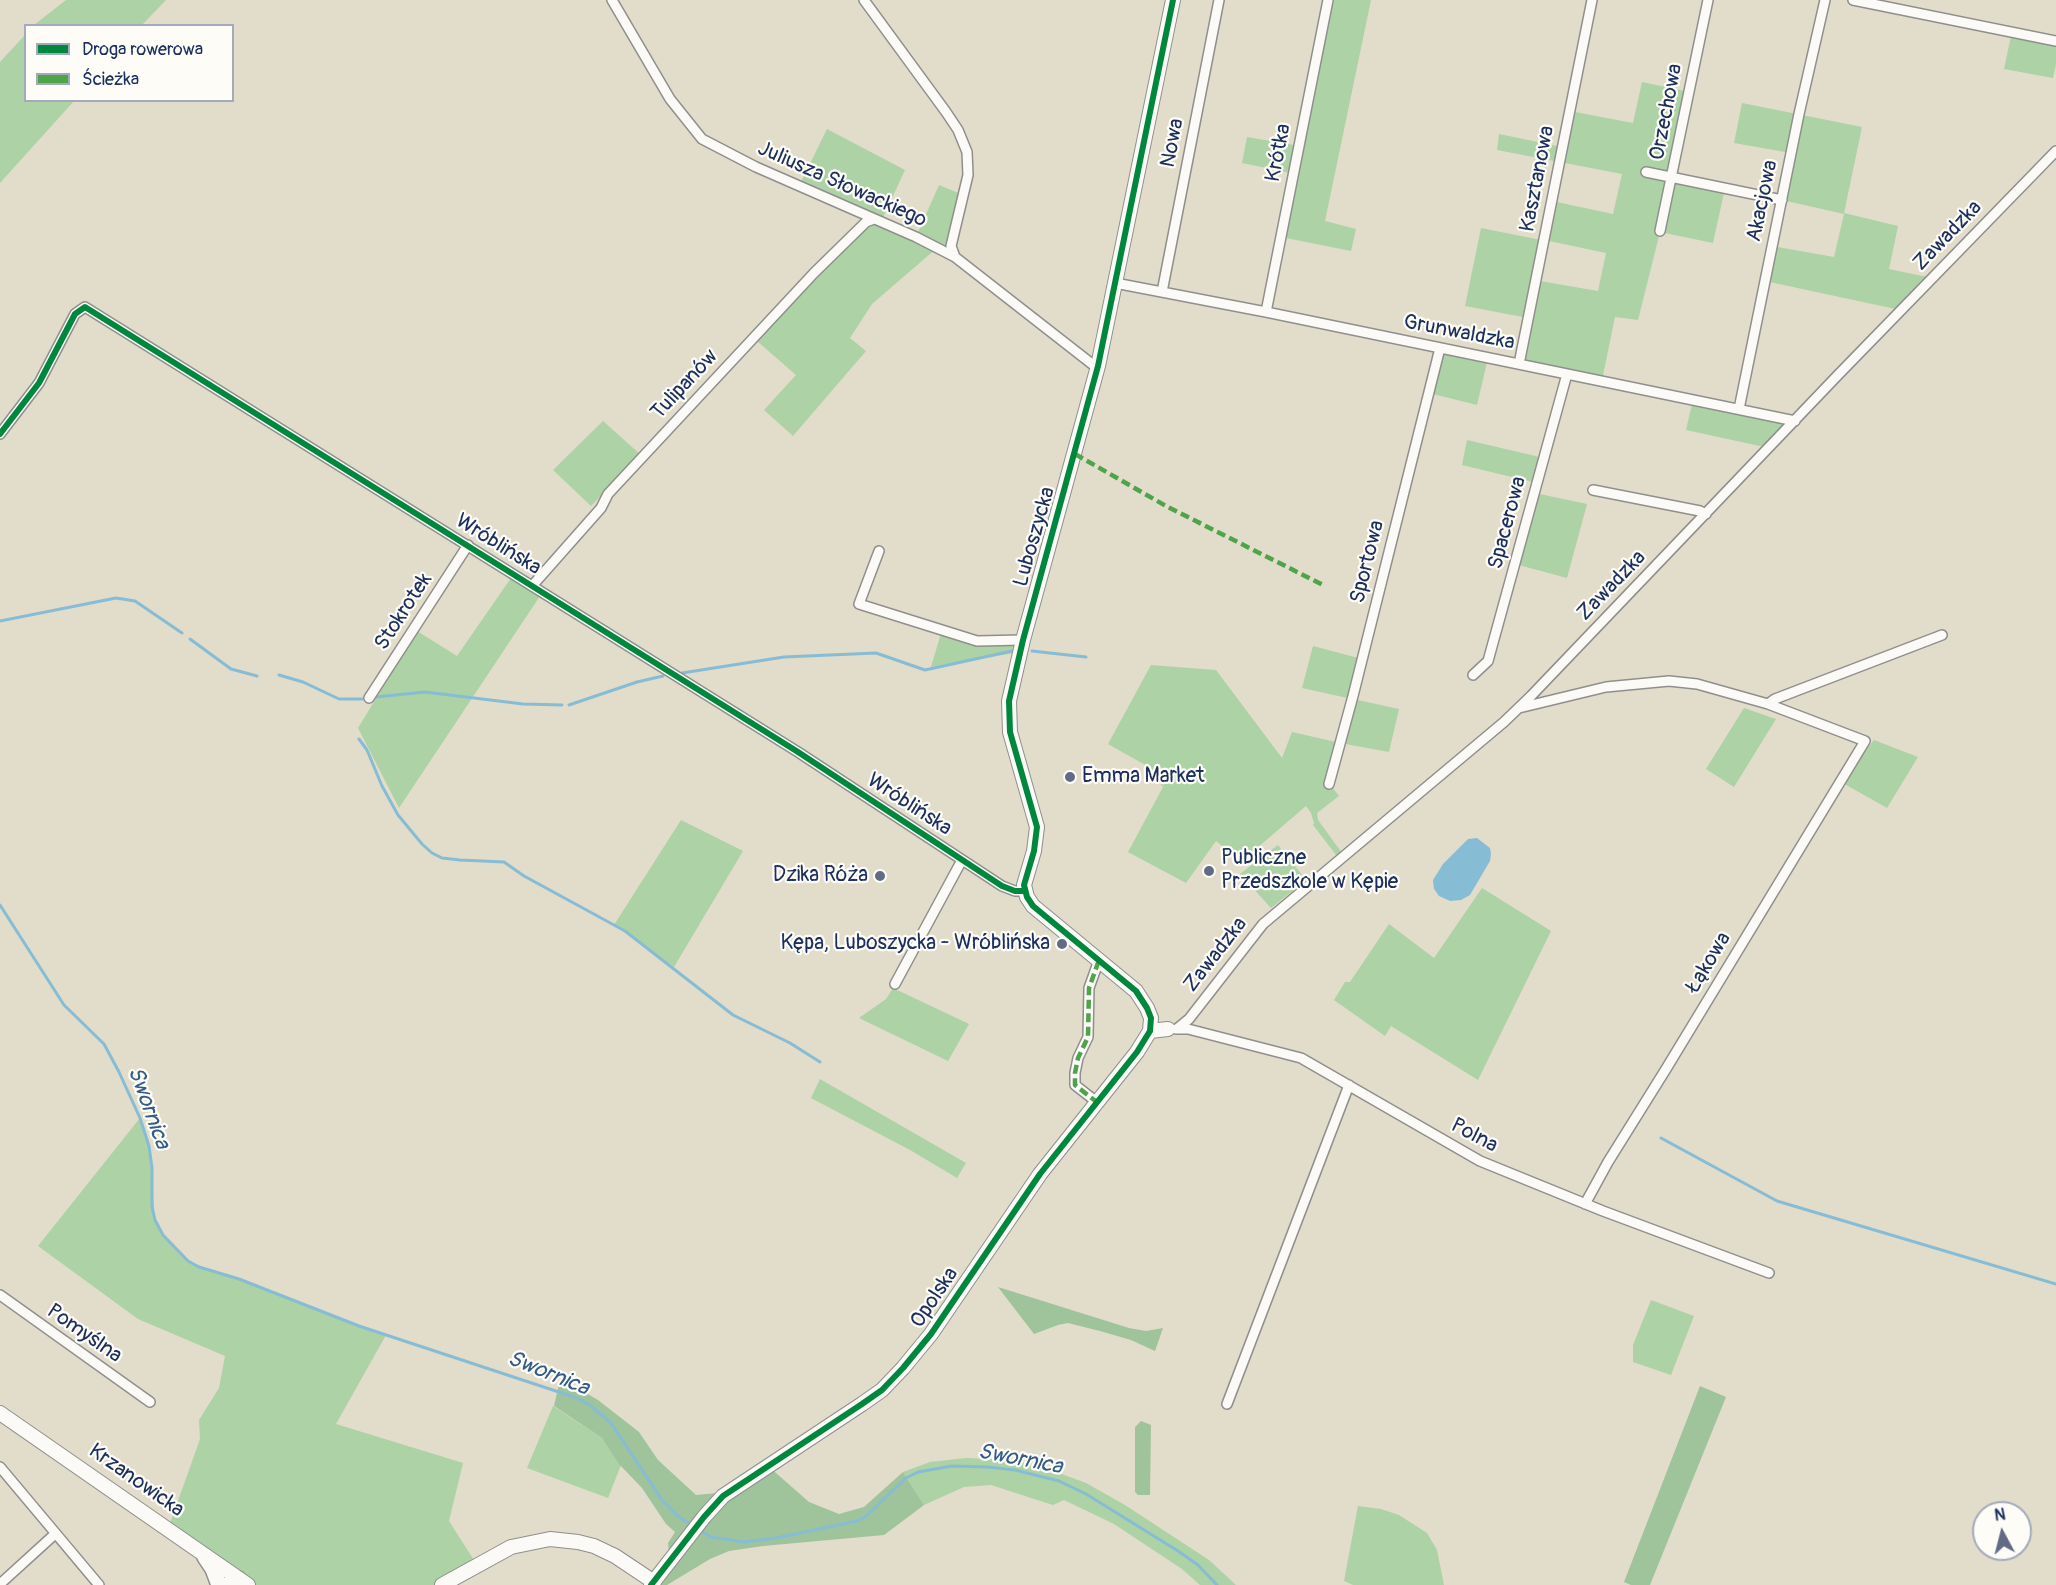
<!DOCTYPE html>
<meta charset="utf-8">
<style>
body{margin:0}
#map{position:relative;width:2056px;height:1585px;overflow:hidden;background:#e2dcca;font-family:Pangolin,sans-serif}
canvas{display:block}
.legend{position:absolute;left:24px;top:24px;width:210px;height:78px;box-sizing:border-box;background:#fdfcf7;border:2px solid #a3aaba;margin:0;padding:8px 10px;list-style:none;font-size:18px;color:#1b2f5e}
.legend li{display:flex;align-items:center;gap:12px;height:30px}
.legend b{width:30px;border:2px solid #a3aaba}
.north{position:absolute;left:1972px;top:1501px;width:60px;height:60px;box-sizing:border-box;background:#fdfcf7;border:2px solid #a3aaba;border-radius:50%;rotate:353deg;font-size:16px;font-weight:700;line-height:24px;text-align:center;color:#1b2f5e}
.north::after{content:'';display:block;margin:auto;width:21px;height:27px;background:#616c84;clip-path:polygon(50% 0,100% 100%,50% 72%,0 100%)}
</style>
<div id="map">
<canvas width="2056" height="1585"></canvas>
<ul class="legend">
<li><b style="height:8px;background:#00873e"></b>Droga rowerowa</li>
<li><b style="height:8px;background:#4fa44a"></b>Ścieżka</li>
</ul>
<div class="north">N</div>
</div>
<script>
const g = document.querySelector('canvas').getContext('2d');
g.lineJoin = 'round';
function fillPath(path, color) { g.fillStyle = color; g.fill(path, 'evenodd'); }
const poly = rows => new Path2D(rows.map(r => 'M' + r).join(''));
function stroke(path, color, width, dash) { g.strokeStyle = color; g.lineWidth = width; g.lineCap = dash ? 'butt' : 'round'; g.setLineDash(dash || []); g.stroke(path); }
function label(font, color, halo, rows, align = 'center') {
  g.font = font + ' Pangolin,sans-serif'; g.lineWidth = 4.5; g.setLineDash([]); g.textBaseline = 'middle'; g.strokeStyle = halo; g.fillStyle = color; for (const [text, x, y, turn = 0] of rows) {
    g.save(); g.translate(x, y); g.rotate((+turn || 0) * Math.PI / 180); g.textAlign = isNaN(turn) ? turn : align; if (halo) g.strokeText(text, 0, 0); g.fillText(text, 0, 0); g.restore();
  }
}
fillPath(poly([
 [66,0,166,0,142,25,34,25],
 [1328,0,1371,0,1325,221,1356,229,1351,251,1281,237,1291,173,1242,163,1247,137,1299,146],
 [25,35,26,100,74,101,0,183,0,62],
 [2011,36,2056,45,2056,64,2053,78,2004,69],
 [1642,82,1689,92,1673,176,1725,188,1713,243,1660,232,1638,320,1615,317,1602,380,1519,364,1528,318,1465,306,1481,228,1541,240,1540,281,1598,291,1606,253,1549,241,1552,201,1613,214,1622,174,1497,150,1499,134,1562,147,1570,111,1633,123],
 [1742,103,1862,127,1844,213,1898,226,1889,269,1932,278,1900,310,1765,281,1772,246,1834,257,1844,214,1782,200,1791,153,1734,143],
 [827,129,905,170,881,222,916,237,939,185,963,195,952,251,937,248,872,304,850,338,866,351,793,436,764,410,796,375,757,341,873,219,799,186],
 [1440,348,1488,358,1477,405,1429,393],
 [1693,400,1795,421,1769,448,1686,430],
 [603,421,641,455,591,506,553,470],
 [1467,440,1544,458,1537,483,1462,465],
 [1535,493,1587,504,1567,578,1515,564],
 [511,578,540,596,399,808,358,728,417,631,457,656],
 [942,630,977,641,1023,640,1020,652,931,667],
 [1313,646,1362,659,1353,699,1399,709,1389,752,1340,743,1329,783,1339,796,1317,813,1318,820,1345,857,1340,860,1313,825,1314,823,1311,813,1306,806,1250,854,1233,854,1216,841,1186,883,1128,852,1163,787,1147,766,1108,744,1151,665,1216,670,1282,758,1292,732,1340,743,1352,699,1302,688],
 [1744,708,1776,719,1734,787,1706,769],
 [1874,740,1918,757,1887,808,1841,782],
 [681,820,743,851,674,967,625,931,614,925],
 [1278,845,1306,880,1271,908,1240,874],
 [1482,888,1551,931,1478,1080,1391,1026,1385,1036,1334,1000,1345,982,1350,982,1389,924,1434,958],
 [893,988,969,1024,948,1061,859,1018,886,999],
 [820,1079,966,1163,957,1178,910,1150,811,1098],
 [140,1118,149,1146,155,1220,163,1235,188,1261,199,1267,239,1279,386,1335,336,1424,463,1463,449,1521,477,1565,442,1585,248,1585,168,1529,200,1439,199,1420,219,1388,225,1356,138,1319,38,1246],
 [1651,1300,1694,1316,1671,1375,1633,1362,1633,1345],
 [553,1406,602,1438,621,1465,608,1498,527,1468],
 [966,1458,1012,1460,1048,1469,1086,1483,1125,1505,1209,1560,1236,1585,1200,1585,1182,1569,1114,1524,1064,1500,1053,1505,991,1485,964,1487,924,1505,903,1472,930,1462],
 [1358,1506,1381,1509,1399,1515,1427,1533,1437,1550,1444,1585,1353,1585,1344,1581]
]), '#add2a5');
fillPath(poly([
 [998,1287,1129,1328,1146,1331,1163,1328,1155,1351,1131,1340,1100,1331,1068,1323,1058,1325,1034,1334],
 [559,1384,570,1384,598,1400,639,1432,658,1460,696,1495,728,1492,768,1466,809,1502,839,1514,864,1507,903,1472,924,1505,884,1535,763,1546,729,1551,710,1559,667,1585,657,1585,670,1562,668,1543,675,1532,666,1524,642,1488,619,1464,602,1438,554,1406],
 [1700,1386,1726,1397,1650,1585,1631,1585,1624,1582],
 [1141,1421,1151,1425,1150,1495,1138,1495,1135,1492,1135,1427]
]), '#9fc39a');
fillPath(poly([
 [1477,838,1490,848,1491,854,1490,861,1470,895,1461,900,1450,901,1439,896,1434,889,1433,880,1443,864,1468,839]
]), '#87bcd5');
stroke(poly([
 [0,621,116,598,135,601,182,633],
 [190,639,231,669,257,676],
 [1032,651,1086,657],
 [682,673,784,657,876,653,925,670,1012,651],
 [279,675,303,682,339,699,362,699],
 [376,697,425,692,523,704,562,705],
 [569,705,637,682,663,676],
 [359,739,367,750,382,786,398,815,422,844,432,853,442,858,460,860,504,862,524,876,625,931,733,1015,790,1043,820,1062],
 [0,905,64,1005,104,1044,119,1072,140,1118,149,1146,152,1168,152,1207,155,1220,163,1235,188,1261,199,1267,239,1279,359,1326,577,1398,591,1406,611,1423,662,1500,678,1516,691,1525],
 [1661,1138,1777,1201,2056,1284],
 [699,1530,711,1537,744,1542,776,1538,857,1521,865,1517,906,1478,918,1472,952,1466,988,1467,1015,1470,1059,1481,1086,1494,1178,1551,1198,1565,1217,1585]
]), '#87bcd5', 3);
const street = poly([
 [612,0,670,99,702,139,756,167,916,237,955,257,1092,364,1098,366],
 [864,0,946,112,958,130,967,152,968,175,951,246,955,257],
 [1853,0,2056,41],
 [1646,172,1782,200],
 [1660,231,1708,0],
 [1115,283,1266,312,1795,421],
 [1162,292,1219,0],
 [1266,312,1328,0],
 [1519,364,1592,0],
 [1739,409,1799,114,1825,0],
 [0,434,39,383,75,314,85,307,798,752,1002,886,1015,891,1025,891],
 [1593,490,1700,511,1706,514],
 [879,551,859,604,977,641,1023,640],
 [532,586,601,508,608,494,814,273,866,222,874,219],
 [1473,675,1488,661,1567,374],
 [369,698,468,545],
 [1519,708,1606,687,1669,681,1697,684,1768,704,1775,699,1942,635],
 [1329,784,1353,696,1440,348],
 [895,984,962,860],
 [1178,1028,1189,1019,1263,924,1504,722,1531,696,1837,376,2056,151],
 [1176,1029,1188,1029,1301,1058,1480,1161,1603,1211,1769,1273],
 [1098,1103,1075,1085,1075,1073,1078,1058,1088,1037,1089,988,1099,960],
 [1585,1204,1608,1162,1666,1069,1865,741,1768,704],
 [0,1295,150,1402],
 [1227,1404,1349,1085],
 [0,1467,99,1585],
 [0,1584,55,1534]
]);
const secondary = poly([
 [1150,1031,1168,1029],
 [0,1413,248,1585],
 [442,1585,511,1547,550,1539,578,1542,594,1546,615,1556,654,1582],
 [651,1585,704,1517,723,1496,862,1404,882,1390,903,1368,931,1334,1040,1174,1137,1052,1150,1031,1151,1018,1147,1008,1136,991,1033,906,1027,897,1024,885,1034,851,1037,827,1010,732,1009,701,1023,640,1098,366,1173,0]
]);
const primary = poly([
 [205,1557,213,1569,219,1585],
 [227,1585,238,1579]
]);
stroke(street, '#8f8f8e', 12);
stroke(secondary, '#8f8f8e', 16);
stroke(primary, '#8f8f8e', 18);
stroke(street, '#fbfaf7', 9);
stroke(secondary, '#fbfaf7', 14);
stroke(primary, '#fbfaf7', 15);
stroke(poly([
 [1075,454,1166,506,1323,585],
 [1098,1103,1075,1085,1075,1073,1078,1058,1088,1037,1089,988,1099,960]
]), '#4fa44a', 4.5, [9, 4.5]);
stroke(poly([
 [0,434,39,383,75,314,85,307,798,752,1002,886,1015,891,1025,891],
 [651,1585,704,1517,723,1496,862,1404,882,1390,903,1368,931,1334,1040,1174,1137,1052,1150,1031,1151,1018,1147,1008,1136,991,1033,906,1027,897,1024,885,1034,851,1037,827,1010,732,1009,701,1023,640,1098,366,1173,0]
]), '#00873e', 6);
for (const [x, y, r, color] of [
 [1070,777,6,"#616c84"],
 [1209,871,6,"#616c84"],
 [880,876,6,"#616c84"],
 [1062,944,6,"#616c84"]
]) { const dot = new Path2D(); dot.arc(x, y, r, 0, 2 * Math.PI); g.fillStyle = color; g.fill(dot); stroke(dot, '#fdfcf7', 2); }
label('21px', '#1b2f5e', '#fdfcf7', [
 ["Orzechowa",1667,112,-79],
 ["Nowa",1173,143,-79],
 ["Krótka",1279,153,-79],
 ["Kasztanowa",1538,179,-79],
 ["Juliusza Słowackiego",842,185,24],
 ["Akacjowa",1763,201,-78],
 ["Zawadzka",1948,236,-46],
 ["Grunwaldzka",1459,333,11],
 ["Tulipanów",685,385,-47],
 ["Spacerowa",1508,523,-75],
 ["Luboszycka",1035,537,-74],
 ["Wróblińska",498,545,32],
 ["Sportowa",1368,562,-76],
 ["Zawadzka",1612,586,-46],
 ["Stokrotek",404,612,-57],
 ["Wróblińska",909,805,33],
 ["Zawadzka",1216,955,-52],
 ["Łąkowa",1709,963,-59],
 ["Polna",1474,1136,28],
 ["Opolska",935,1298,-56],
 ["Pomyślna",84,1334,35],
 ["Krzanowicka",136,1481,35]
]);
label('21px', '#1b2f5e', '#fdfcf7', [
 ["Emma Market",1082,777],
 ["Publiczne",1221,859],
 ["Przedszkole w Kępie",1221,883],
 ["Dzika Róża",868,876,"right"],
 ["Kępa, Luboszycka - Wróblińska",1050,944,"right"]
], 'left');
label('italic 22px', '#335c89', '#fdfcf7', [
 ["Swornica",148,1108,70],
 ["Swornica",548,1374,22],
 ["Swornica",1020,1460,11]
]);
</script>
